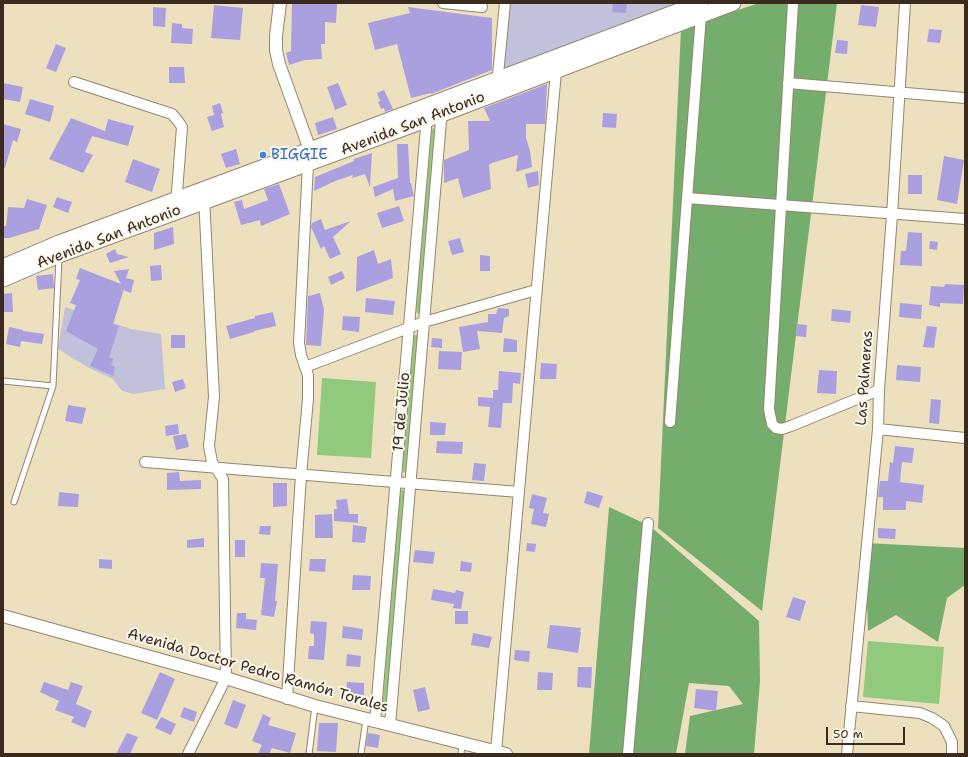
<!DOCTYPE html>
<meta charset="utf-8">
<style>
body{margin:0}
#map{position:relative;width:968px;height:757px;overflow:hidden;background:#ede0bf;font-family:"Shantell Sans",sans-serif}
canvas{display:block}
.frame{position:absolute;inset:0;border:4px solid #3b2a1e;pointer-events:none}
.scale{position:absolute;left:826px;top:727px;width:79px;height:18px;box-sizing:border-box;border:2px solid #3b2a1e;border-top:0;padding-left:5px;font-size:12px;line-height:14px;white-space:nowrap;color:#3b2a1e;-webkit-text-stroke:3px #fbf7ec;paint-order:stroke}
</style>
<div id="map">
<canvas width="968" height="757"></canvas>
<div class="frame"></div>
<div class="scale">50 m</div>
</div>
<script>
const g = document.querySelector('canvas').getContext('2d');
g.lineJoin = 'round';
function fillPath(path, color) { g.fillStyle = color; g.fill(path, 'evenodd'); }
const poly = rows => new Path2D(rows.map(r => 'M' + r).join(''));
function stroke(path, color, width, dash) { g.strokeStyle = color; g.lineWidth = width; g.lineCap = dash ? 'butt' : 'round'; g.setLineDash(dash || []); g.stroke(path); }
function label(font, color, halo, rows, align = 'center') {
  g.font = font + ' "Shantell Sans",sans-serif'; g.lineWidth = 4; g.setLineDash([]); g.textBaseline = 'middle'; g.strokeStyle = halo; g.fillStyle = color; for (const [text, x, y, turn = 0] of rows) {
    g.save(); g.translate(x, y); g.rotate((+turn || 0) * Math.PI / 180); g.textAlign = isNaN(turn) ? turn : align; if (halo) g.strokeText(text, 0, 0); g.fillText(text, 0, 0); g.restore();
  }
}
fillPath(poly([
 [509,3,682,3,503,71],
 [65,307,131,329,161,334,165,389,134,394,122,391,113,379,89,368,58,349]
]), '#c2c1dc');
fillPath(poly([
 [433,128,435,130,420,312,418,314,416,311,431,131],
 [417,334,418,335,407,471,405,473,402,471,414,336],
 [322,378,376,382,371,458,317,455],
 [402,489,405,492,386,711,385,713,382,711,400,492],
 [868,641,944,647,939,704,863,697]
]), '#92ca7d');
fillPath(poly([
 [759,3,837,3,762,611,658,528,681,29],
 [609,507,650,526,759,621,760,681,754,754,685,754,690,716,743,704,729,686,689,683,676,754,589,754],
 [865,543,965,548,965,585,947,598,938,642,896,615,868,631]
]), '#75ae6c');
fillPath(poly([
 [292,3,337,4,336,23,325,22,325,44,321,44,322,59,305,60,289,65,286,53,291,51],
 [613,3,627,3,626,13,612,12],
 [214,5,243,8,240,40,211,38],
 [861,5,879,7,876,27,858,25],
 [153,7,166,8,165,27,153,26],
 [408,7,492,18,492,70,431,94,431,93,411,98,397,44,375,50,368,23,410,13],
 [172,23,182,24,182,28,193,29,192,44,171,43],
 [929,29,942,30,940,43,927,42],
 [837,40,848,41,847,54,835,53],
 [56,44,66,48,56,72,46,68],
 [169,67,184,67,185,83,169,83],
 [3,83,23,87,20,102,3,99],
 [338,83,347,105,335,110,327,87],
 [547,84,545,124,526,124,526,138,530,151,532,167,516,172,518,155,492,163,489,165,491,189,463,198,458,178,444,183,444,160,469,150,468,121,490,121,484,108],
 [384,90,393,109,385,112,384,108,381,109,378,102,380,101,377,93],
 [30,99,54,106,50,122,25,114],
 [220,103,223,113,221,114,224,127,212,131,207,117,214,115,212,106],
 [603,113,617,114,616,128,602,127],
 [333,117,337,129,318,135,315,123],
 [71,118,105,131,108,119,134,126,128,146,92,136,85,152,93,155,83,173,49,159],
 [3,124,21,129,17,142,13,140,5,168,3,168],
 [397,144,408,144,410,183,411,183,414,196,395,201,393,189,375,197,373,187,398,178],
 [236,149,240,164,226,168,221,154],
 [372,153,370,187,365,174,352,178,353,175,335,181,314,191,315,177,354,161,354,159],
 [944,156,964,160,957,204,937,200],
 [133,159,160,169,152,192,125,182],
 [538,171,539,185,528,188,525,174],
 [908,175,922,175,922,194,908,194],
 [279,184,290,214,261,226,260,220,241,225,234,202,242,200,244,209,268,200,264,189],
 [57,197,72,202,68,213,53,207],
 [27,199,47,205,39,229,9,238,3,238,3,226,6,226,8,207,24,208],
 [399,206,404,221,382,228,377,213],
 [321,219,325,230,351,221,333,237,341,254,330,259,324,246,321,249,311,227,312,223],
 [173,227,174,244,154,250,154,233],
 [908,232,922,233,922,266,900,265,901,251,906,251],
 [460,238,464,252,452,255,448,241],
 [930,241,938,242,937,250,929,249],
 [115,249,117,254,129,257,110,263,106,254],
 [374,250,378,264,391,259,393,278,356,292,357,257],
 [480,255,490,256,490,271,480,271],
 [161,265,162,280,151,281,150,266],
 [80,268,121,284,114,271,129,269,126,278,134,280,131,293,125,291,124,289,113,324,119,326,109,357,113,359,111,365,115,367,113,376,90,366,98,349,66,331,76,305,70,303,80,280,76,279],
 [342,271,345,278,331,285,328,277],
 [53,274,54,288,38,290,36,276],
 [945,284,964,285,963,304,940,303,940,307,929,305,931,286,944,287],
 [12,293,13,312,3,312,3,294],
 [320,293,324,310,321,346,306,345,308,296],
 [366,298,395,301,393,315,365,312],
 [900,303,922,305,921,319,899,317],
 [498,308,509,309,509,316,504,318,502,333,477,331,480,349,463,352,459,327,488,322,488,314,496,314],
 [832,309,851,311,850,323,831,321],
 [273,312,276,326,254,331,254,332,230,339,226,326,255,318,255,316],
 [343,316,360,317,359,332,342,330],
 [797,324,807,325,806,337,796,336],
 [927,326,937,327,934,348,923,347],
 [9,327,23,330,23,331,44,334,42,344,21,341,20,347,6,344],
 [171,335,185,335,185,348,171,348],
 [432,338,442,339,442,348,431,347],
 [504,338,517,340,517,352,503,352],
 [439,351,462,352,461,370,438,369],
 [541,363,557,364,556,379,540,379],
 [897,365,921,367,920,382,896,380],
 [819,370,837,371,836,394,817,393],
 [499,371,521,373,520,384,513,383,512,403,503,403,501,428,488,427,490,407,478,406,478,397,493,398,493,390,498,390],
 [183,379,186,388,175,392,172,382],
 [931,399,941,400,939,424,929,423],
 [68,405,86,408,82,424,65,421],
 [430,422,446,423,445,435,430,435],
 [178,424,179,434,166,436,165,426],
 [186,434,189,447,176,450,173,436],
 [437,441,463,442,462,454,436,453],
 [895,446,914,448,912,463,902,462,900,482,924,485,922,503,906,501,906,510,883,510,883,497,878,497,880,481,888,481,890,462,893,463],
 [474,463,486,464,484,481,472,480],
 [179,472,180,481,201,480,201,489,167,490,167,473],
 [273,483,287,483,287,506,273,507],
 [587,491,603,496,599,508,584,503],
 [59,492,79,494,78,507,58,506],
 [532,494,547,498,543,513,549,514,546,527,531,524,534,509,529,508],
 [347,499,349,514,358,514,358,523,334,521,334,509,337,509,336,500],
 [332,514,333,538,315,538,315,515],
 [353,525,367,527,365,543,352,542],
 [260,526,271,526,270,535,259,534],
 [878,528,896,529,895,539,878,538],
 [204,538,204,547,187,548,187,540],
 [235,540,245,540,245,557,235,557],
 [527,543,536,544,535,552,526,551],
 [415,550,435,552,433,564,413,562],
 [99,559,112,560,112,569,99,568],
 [310,559,326,559,325,572,309,571],
 [461,561,472,563,471,572,460,571],
 [261,563,278,564,275,601,277,601,274,617,261,615,265,578,260,578],
 [353,575,371,576,370,590,352,590],
 [433,589,455,593,456,590,464,592,461,609,453,608,454,604,431,600],
 [793,597,806,601,800,621,786,617],
 [455,611,468,611,468,624,455,624],
 [237,613,246,613,246,619,257,620,256,630,236,628],
 [311,621,327,622,324,660,308,659,309,646,314,646,314,634,310,633],
 [550,625,581,628,580,632,581,632,578,653,547,648],
 [343,626,363,629,362,640,342,638],
 [473,633,492,637,489,648,471,645],
 [515,650,530,651,529,662,514,660],
 [347,654,361,656,360,667,346,666],
 [578,667,592,667,591,688,577,687],
 [160,672,175,679,157,720,141,713],
 [538,672,553,673,552,690,537,690],
 [44,682,68,690,71,682,83,686,76,704,92,711,85,728,71,722,74,717,55,710,59,701,40,692],
 [347,682,364,683,364,695,346,694],
 [425,687,430,709,418,712,413,690],
 [696,689,718,691,716,711,694,708],
 [233,700,246,705,237,729,224,724],
 [184,707,197,712,194,722,180,717],
 [263,714,271,718,268,725,296,733,290,753,272,748,269,754,258,754,262,745,252,741],
 [161,717,176,724,171,735,155,728],
 [319,723,338,723,336,752,317,751],
 [127,733,138,737,130,754,116,754],
 [368,733,380,735,378,748,366,746]
]), '#aaa0e0');
const service = poly([
 [3,381,53,386],
 [14,502,53,386,59,258],
 [309,754,315,706],
 [361,754,366,719],
 [461,754,462,743]
]);
const minor = poly([
 [443,3,482,7],
 [793,3,769,409,772,424,776,428,782,429,791,426,879,390],
 [74,82,172,114,178,121,182,127,176,205],
 [788,83,965,98],
 [497,85,505,3],
 [687,198,965,219],
 [305,367,424,322,536,290],
 [670,422,701,15],
 [878,429,965,438],
 [145,462,519,492],
 [287,699,301,475,308,399,308,375,301,355,299,343,308,164],
 [851,706,920,713,932,718,944,726,952,742,952,754],
 [375,722,427,116],
 [390,725,442,109],
 [496,752,556,71],
 [188,754,226,678,223,479,212,462,209,446,214,397,204,197],
 [628,754,648,523],
 [847,754,878,429,879,390,892,215,905,3]
]);
const tertiary = poly([
 [280,3,276,36,276,50,279,64,310,150,309,158],
 [3,616,226,678,315,706,506,754]
]);
const primary = poly([
 [3,267,59,243,310,150,700,3],
 [3,279,59,255,442,114,733,3]
]);
stroke(service, '#94856e', 7);
stroke(minor, '#94856e', 12);
stroke(tertiary, '#94856e', 14);
stroke(primary, '#94856e', 17);
stroke(service, '#fff', 5);
stroke(minor, '#fff', 10);
stroke(tertiary, '#fff', 12);
stroke(primary, '#fff', 15);
for (const [x, y, r, color] of [
 [263,155,4,"#3f7fe0"]
]) { const dot = new Path2D(); dot.arc(x, y, r, 0, 2 * Math.PI); g.fillStyle = color; g.fill(dot); stroke(dot, '#fbf7ec', 1.5); }
label('15px', '#3b2a1e', '#fbf7ec', [
 ["Avenida San Antonio",413,124,-21],
 ["Avenida San Antonio",109,237,-21],
 ["Las Palmeras",865,378,-86],
 ["19 de Julio",402,412,-85],
 ["Avenida Doctor Pedro Ramón Torales",258,671,16]
]);
label('15px', '#366cbe', '#fbf7ec', [
 ["BIGGIE",271,155]
], 'left');
</script>
